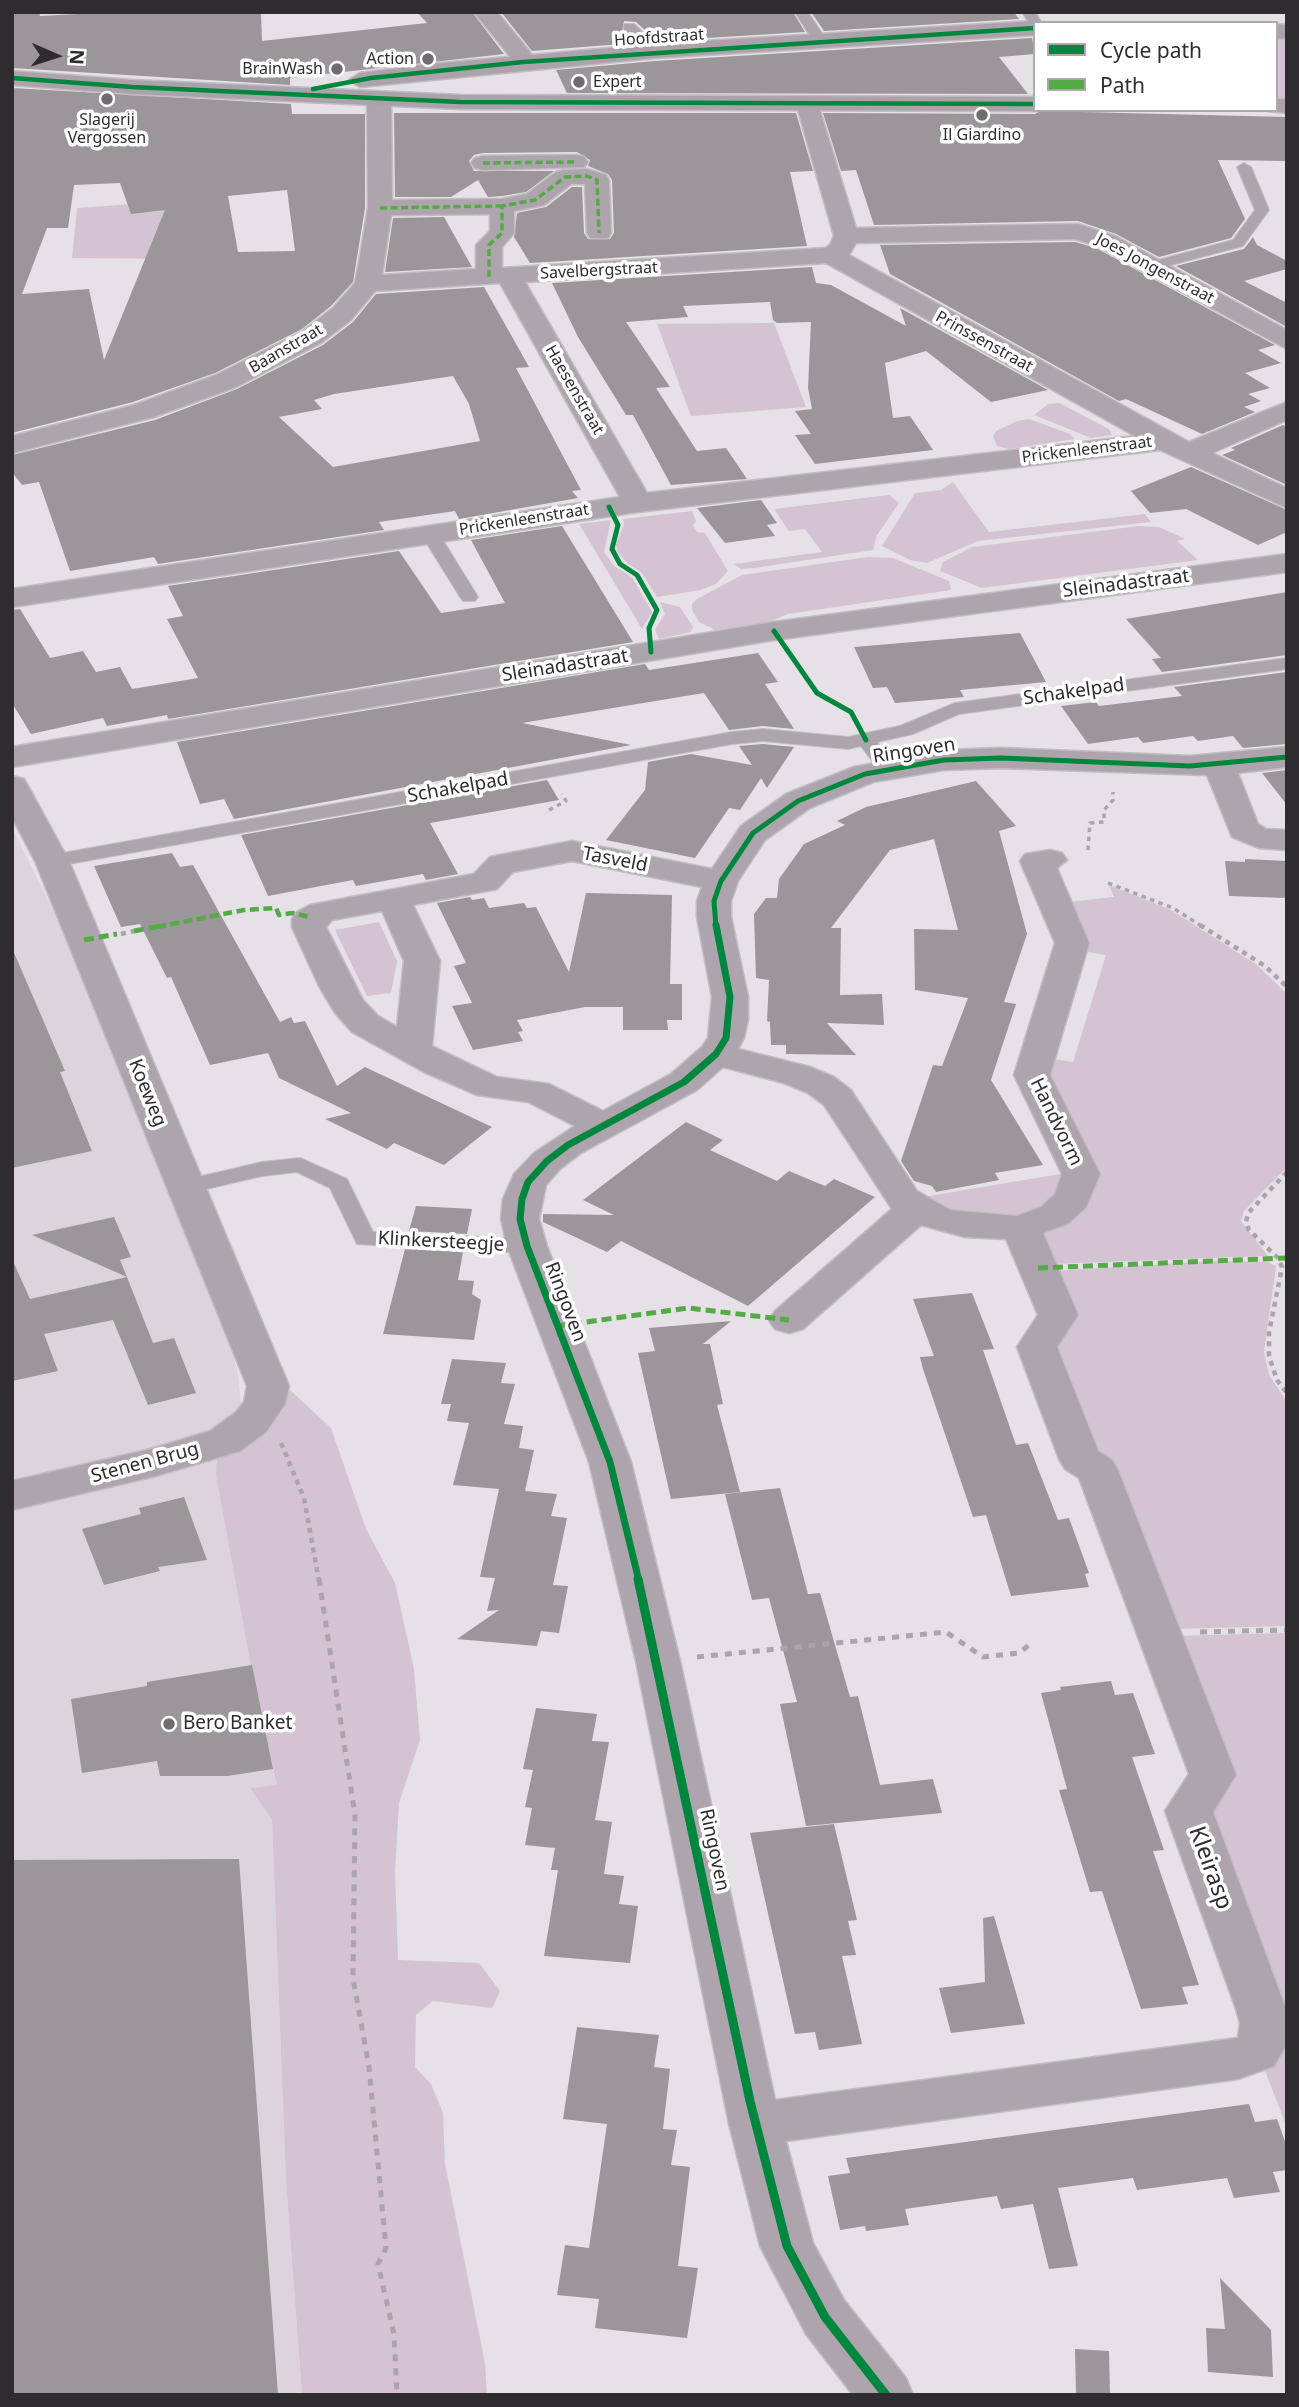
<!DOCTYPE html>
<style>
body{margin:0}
#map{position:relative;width:1299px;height:2407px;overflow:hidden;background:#e6e1e6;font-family:"Noto Sans",sans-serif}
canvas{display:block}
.frame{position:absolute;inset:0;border:14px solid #2f2c2f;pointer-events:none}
.legend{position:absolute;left:1033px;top:21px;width:245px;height:91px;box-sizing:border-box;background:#fff;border:2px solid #acabac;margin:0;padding:9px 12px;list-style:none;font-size:21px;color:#2f2c2f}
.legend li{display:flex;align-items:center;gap:14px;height:35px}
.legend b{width:35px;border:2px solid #acabac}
.north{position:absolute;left:21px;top:21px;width:70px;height:70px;-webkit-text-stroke:5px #fff;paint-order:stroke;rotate:93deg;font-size:19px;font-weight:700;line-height:28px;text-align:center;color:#2f2c2f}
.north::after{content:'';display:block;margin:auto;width:24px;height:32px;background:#2f2c2f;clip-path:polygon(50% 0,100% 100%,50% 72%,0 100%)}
</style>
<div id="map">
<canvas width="1299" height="2407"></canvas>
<div class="frame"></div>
<ul class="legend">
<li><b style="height:9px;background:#00873e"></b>Cycle path</li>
<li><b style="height:9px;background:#54ab45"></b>Path</li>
</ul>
<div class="north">N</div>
</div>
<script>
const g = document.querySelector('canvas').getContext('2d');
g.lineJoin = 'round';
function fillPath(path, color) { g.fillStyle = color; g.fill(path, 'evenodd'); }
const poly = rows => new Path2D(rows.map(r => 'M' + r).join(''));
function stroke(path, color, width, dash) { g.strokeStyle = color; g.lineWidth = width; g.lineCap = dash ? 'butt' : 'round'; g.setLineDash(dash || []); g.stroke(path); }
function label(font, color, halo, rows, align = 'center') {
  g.font = font + ' "Noto Sans",sans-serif'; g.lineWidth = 7; g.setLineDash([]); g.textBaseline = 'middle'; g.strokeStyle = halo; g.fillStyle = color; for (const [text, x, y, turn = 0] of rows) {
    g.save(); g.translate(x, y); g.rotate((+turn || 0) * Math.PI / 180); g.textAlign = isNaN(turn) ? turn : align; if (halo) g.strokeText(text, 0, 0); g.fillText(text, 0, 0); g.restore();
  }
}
fillPath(poly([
 [12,828,185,1175,238,1374,277,1786,250,1788,272,1820,286,2181,302,2395,12,2395]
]), '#ddd3dd');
fillPath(poly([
 [1276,37,1287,38,1287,101,1276,101],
 [162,202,190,259,72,258,77,208],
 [774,323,806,407,691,416,657,324],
 [1059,403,1109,429,1112,435,1091,438,1034,415,1048,404],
 [1029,419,1070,434,1075,439,1009,449,997,446,993,436,996,431,1017,421],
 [953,482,989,532,1145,514,1151,522,978,541,927,563,910,560,882,546,915,493,941,490],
 [889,495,899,503,877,535,873,550,754,568,741,569,734,564,822,552,805,529,789,531,774,509],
 [692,511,696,521,693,525,697,532,705,533,728,571,716,584,701,590,657,597,641,572,628,564,617,551,616,544,624,525,623,519],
 [611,520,604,552,614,566,632,577,652,612,642,629,579,524],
 [1139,526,1159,527,1185,539,1177,541,1198,560,982,588,940,571,943,562,972,547],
 [868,557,893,558,949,581,951,590,788,614,769,622,715,630,699,622,692,610,692,604,697,599,742,575],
 [660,602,680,607,693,627,691,632,659,639,655,630,665,614],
 [1109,885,1171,910,1257,965,1287,994,1287,1167,1244,1211,1241,1221,1268,1256,1053,1264,1041,1236,1081,1204,1042,1074,1046,1058,1073,1062,1106,955,1082,951,1068,902,1114,897],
 [379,922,397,961,391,993,367,996,335,930],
 [1066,1173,1065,1184,1041,1209,1019,1216,958,1213,923,1197],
 [1212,1261,1268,1262,1276,1266,1264,1352,1269,1375,1287,1402,1287,1626,1173,1629,1093,1458,1050,1350,1054,1271],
 [290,1390,331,1428,366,1529,395,1583,414,1669,420,1740,399,1803,395,1871,398,1960,479,1963,500,1991,492,2008,433,2001,416,2015,415,2067,431,2084,443,2113,445,2164,485,2363,487,2395,302,2395,286,2181,272,1820,250,1788,277,1785,252,1671,216,1475,217,1459,268,1430,283,1410],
 [1287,1633,1287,2128,1264,2068,1205,1812,1175,1636]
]), '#d4c3d3');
fillPath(poly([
 [12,12,39,12,40,16,114,12,261,12,262,41,427,23,417,12,472,12,504,54,290,78,290,85,12,68],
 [501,12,793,12,805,32,657,41,636,22,624,21,622,32,634,43,532,51],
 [811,12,1014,12,1019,19,824,31],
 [1032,38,1035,54,999,57,1028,94,567,93,556,70,655,61],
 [12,88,291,104,292,114,365,114,365,208,353,282,331,306,302,329,215,373,133,402,12,433],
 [120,183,131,214,165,210,104,360,89,289,22,294,47,228,68,228,74,185],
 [287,190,295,251,238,252,228,196],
 [1040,111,1287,117,1287,161,1218,160,1245,219,1231,238,1159,257,1116,234,1078,221,874,225,856,170,841,171,823,113,1035,114],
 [394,113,796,113,813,171,790,172,807,246,530,263,514,237,517,213,546,207,572,187,582,187,584,233,588,239,610,239,614,233,612,180,608,174,588,166,590,160,577,152,483,153,474,155,469,161,474,171,554,171,526,192,502,196,488,197,478,180,451,197,395,197],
 [444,217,472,267,385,272,393,218],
 [1253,237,1257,245,1287,261,1287,269,1244,281,1287,303,1287,327,1176,266,1244,249],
 [1075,242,1096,248,1275,345,1258,350,1281,363,1245,373,1270,388,1248,394,1261,401,1244,407,1255,412,1202,434,1126,399,1119,401,890,274,880,245],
 [812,267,816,283,831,285,906,326,900,308,1048,390,991,402,926,351,885,363,893,418,910,416,933,450,815,464,795,435,811,434,795,411,812,409,808,388,811,322,777,323,773,320,770,302,683,306,688,317,626,322,670,387,656,388,697,451,726,448,747,479,671,485,633,415,626,415,578,337,552,283],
 [484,287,529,367,516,368,581,490,572,491,578,498,459,519,455,511,379,522,384,530,158,564,154,557,70,571,39,482,22,485,12,472,12,455,155,420,237,389,323,345,353,322,376,294],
 [453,376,469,404,480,441,333,467,279,417,322,409,314,400,334,394],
 [1283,425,1287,427,1287,485,1222,455,1235,450,1231,448],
 [1191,467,1287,510,1287,532,1258,545,1186,509,1150,513,1131,491],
 [761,500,777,523,767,525,775,536,725,543,697,508],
 [562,526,633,642,168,719,167,715,107,726,103,718,31,734,12,703,12,610,20,609,50,658,83,651,96,672,120,667,132,689,198,678,167,619,183,616,168,586,399,551,441,613,505,603,471,540],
 [1287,592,1287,655,1162,672,1152,659,1161,658,1126,619],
 [1020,633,1046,682,960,690,964,697,895,703,887,687,873,688,854,647],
 [758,653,778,682,765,684,794,729,763,726,729,730,704,693,522,723,631,745,234,819,224,799,200,804,177,742,645,664,649,670],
 [1287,672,1287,744,1243,748,1233,736,1198,741,1193,736,1143,743,1138,737,1088,744,1061,706,1096,702,1099,706,1182,696,1174,687],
 [763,744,794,747,767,788,761,778,740,810,729,808,695,858,606,840,645,790,648,762,691,754,752,765,739,746],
 [1287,770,1287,805,1262,773],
 [547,780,559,800,430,823,458,874,426,880,423,874,356,886,353,880,268,896,241,835],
 [976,781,1016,826,999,831,1027,934,1004,1002,1016,1004,991,1080,1043,1165,995,1173,999,1180,936,1192,932,1186,914,1181,901,1161,933,1065,942,1066,968,998,915,990,914,929,958,930,934,839,890,850,831,928,841,928,840,995,882,994,884,1025,827,1023,856,1055,786,1054,786,1045,771,1045,770,1022,767,1021,769,980,756,978,754,914,766,898,777,898,779,879,804,844,845,825,837,821,866,807],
 [172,853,180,867,193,865,280,1022,291,1017,294,1023,305,1021,337,1086,365,1067,492,1127,444,1165,394,1143,387,1149,325,1119,351,1113,279,1078,268,1053,210,1065,171,977,167,978,140,924,121,927,94,866],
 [1245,859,1287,861,1287,898,1229,896,1225,861,1245,862],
 [586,893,672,895,670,984,682,984,682,1020,667,1020,668,1030,623,1030,623,1007,585,1007,517,1020,523,1031,518,1032,523,1041,473,1050,452,1006,472,1003,454,966,466,963,437,903,470,897,472,900,484,898,489,908,524,903,527,908,536,907,569,972],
 [12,948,65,1071,60,1072,92,1151,12,1168],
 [686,1122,723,1140,710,1150,777,1181,789,1171,825,1186,834,1179,875,1197,748,1306,621,1241,607,1252,543,1222,543,1214,614,1215,583,1200],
 [416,1206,472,1209,467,1234,409,1231],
 [114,1217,131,1257,120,1260,127,1277,32,1235],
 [405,1249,463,1252,458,1280,474,1281,472,1294,481,1300,474,1340,383,1334],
 [12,1259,30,1299,127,1277,153,1343,174,1338,196,1393,148,1405,113,1320,44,1334,58,1371,12,1381],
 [972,1293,994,1349,983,1350,1016,1445,1028,1443,1058,1520,1069,1518,1089,1573,1085,1574,1089,1587,1011,1596,986,1515,973,1517,923,1369,920,1357,934,1356,913,1299],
 [731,1321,703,1344,710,1344,723,1404,717,1405,740,1492,671,1499,638,1353,655,1351,649,1328],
 [452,1359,506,1363,501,1383,515,1384,504,1424,523,1426,519,1448,534,1450,525,1491,557,1494,551,1516,567,1518,553,1585,568,1586,559,1633,541,1631,537,1646,457,1639,499,1610,487,1611,495,1578,480,1577,499,1489,453,1485,469,1423,447,1421,451,1404,441,1404],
 [780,1488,808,1594,820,1593,850,1697,858,1696,880,1785,933,1779,942,1813,806,1826,780,1704,797,1702,769,1598,752,1600,725,1494],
 [184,1497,207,1560,158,1567,160,1571,104,1585,82,1529,141,1514,139,1508],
 [252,1665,273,1769,227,1776,160,1776,157,1761,82,1773,71,1699,147,1686,147,1682],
 [1111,1681,1115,1695,1133,1693,1155,1754,1132,1757,1164,1850,1153,1851,1199,1985,1182,1987,1188,2004,1141,2009,1102,1891,1090,1892,1059,1790,1067,1789,1041,1693,1061,1690,1060,1687],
 [536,1708,597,1714,592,1741,609,1742,595,1820,612,1822,604,1874,624,1876,619,1904,638,1906,630,1963,544,1956,558,1870,551,1870,555,1848,525,1845,532,1808,525,1807,533,1770,523,1769],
 [834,1824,857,1920,848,1921,856,1955,842,1956,862,2044,819,2050,815,2032,795,2034,750,1833],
 [239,1859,278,2395,12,2395,12,1860],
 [994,1916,1025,2024,951,2033,939,1988,985,1982,983,1918],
 [577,2027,659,2035,654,2067,670,2069,663,2129,677,2130,671,2165,690,2167,678,2266,698,2268,687,2338,595,2328,599,2299,557,2295,565,2245,589,2248,607,2124,563,2119],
 [1249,2104,1255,2122,1277,2119,1287,2147,1287,2170,1273,2172,1280,2192,1234,2198,1227,2178,1137,2190,1133,2178,1058,2188,1078,2266,1049,2269,1033,2204,1001,2209,997,2196,905,2209,909,2225,866,2231,865,2226,840,2230,828,2176,850,2173,846,2158],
 [1220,2278,1271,2330,1273,2377,1208,2372,1206,2328,1225,2329],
 [1075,2349,1109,2351,1110,2395,1076,2395]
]), '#9a9699');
const lane = poly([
 [795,12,808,12,827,41,825,44,815,44,795,12],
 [1022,12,1035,12,1042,23,1031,26,1022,12],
 [624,24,634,24,660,48,660,54,650,54,624,30,624,24],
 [1244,163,1251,167,1269,210,1243,246,1152,270,1147,269,1147,263,1233,240,1255,210,1237,167,1244,163],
 [430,529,439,534,478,597,475,601,463,601,460,597,421,534,430,529],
 [1287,658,1287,669,959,714,913,734,877,742,898,769,888,775,881,773,861,746,848,749,763,741,732,744,52,867,42,861,52,855,732,732,763,729,848,737,900,726,955,703,1287,658],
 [300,1158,347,1179,373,1232,527,1239,535,1241,539,1246,535,1251,527,1253,357,1244,330,1188,297,1172,262,1176,185,1194,174,1187,177,1182,262,1162,300,1158]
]);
const street = poly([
 [474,12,497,12,530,52,534,62,531,67,515,67,508,54,474,12],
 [379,92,387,94,391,99,392,200,502,199,527,194,556,172,565,170,587,169,606,175,609,180,611,233,608,238,590,238,587,233,585,184,571,184,544,205,514,211,514,233,502,247,502,268,825,248,830,245,834,236,796,103,800,98,816,98,856,228,1078,224,1115,236,1287,330,1287,349,1097,246,1075,239,856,243,849,255,1189,442,1287,402,1287,420,1212,453,1287,488,1287,508,1160,450,638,512,12,607,12,589,620,497,500,283,375,291,351,320,321,343,236,387,154,417,12,453,12,436,134,405,216,375,303,331,333,308,355,283,359,262,368,208,367,99,371,94,379,92],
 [490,214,490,231,476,245,476,269,382,275,391,215,490,214],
 [826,263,1135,436,647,493,525,282,826,263],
 [576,155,584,157,588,162,584,167,483,170,475,168,471,163,475,158,483,156,576,155],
 [1287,554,1287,572,774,640,12,767,12,747,774,622,1287,554],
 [1287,747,1287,767,1238,773,1258,824,1266,829,1287,830,1287,850,1259,848,1232,837,1207,775,1001,768,944,770,873,782,810,808,765,840,738,881,731,901,731,917,748,997,748,1019,744,1038,738,1049,810,1067,834,1077,851,1090,917,1191,950,1210,1017,1216,1041,1207,1055,1194,1062,1174,1014,1075,1055,943,1020,861,1025,854,1050,850,1062,853,1067,860,1057,868,1089,943,1050,1075,1100,1174,1086,1207,1069,1223,1043,1233,1078,1315,1057,1347,1098,1451,1112,1460,1118,1470,1236,1775,1213,1812,1287,2012,1287,2044,1274,2066,1238,2079,786,2141,813,2243,844,2300,906,2378,913,2395,853,2395,806,2334,760,2246,729,2124,636,1661,589,1462,507,1246,501,1219,503,1199,514,1174,534,1153,575,1126,528,1102,477,1095,424,1072,352,1032,335,1013,319,986,292,927,292,919,297,912,310,905,474,874,490,857,572,841,712,869,741,826,786,794,854,767,944,750,1001,748,1190,756,1287,747],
 [572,861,702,887,697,901,697,917,712,997,708,1038,702,1047,671,1074,603,1111,549,1084,497,1077,432,1046,440,961,413,905,497,889,513,872,572,861],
 [382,911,404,961,397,1027,378,1016,363,1000,326,927,332,920,382,911],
 [723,1067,784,1083,808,1093,824,1105,892,1209,775,1311,769,1320,775,1329,789,1333,803,1329,921,1225,965,1237,1006,1239,1038,1315,1017,1347,1059,1459,1065,1469,1079,1478,1189,1774,1165,1811,1236,2009,1240,2023,1238,2038,775,2100,680,1661,631,1462,547,1246,539,1219,546,1185,560,1169,581,1153,697,1090,723,1067],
 [12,776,24,779,28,786,69,861,289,1386,285,1404,266,1432,240,1451,156,1476,12,1510,12,1481,151,1449,210,1431,236,1412,244,1402,247,1386,35,861,12,817,12,776]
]);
const secondary = poly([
 [1035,21,1040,23,1035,23,1035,35,655,58,360,87,349,80,360,73,430,64,655,44,1035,21],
 [1276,24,1287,25,1287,39,1276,38,1276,24],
 [12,71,132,80,460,95,1035,97,1035,110,1038,110,1035,111,460,109,132,94,12,85,12,71],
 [1276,99,1287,99,1287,113,1268,111,1276,110,1276,99]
]);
stroke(lane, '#c1bec1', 2);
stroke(street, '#c1bec1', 3);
stroke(secondary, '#c1bec1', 3);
stroke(poly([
 [549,810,566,801,562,794],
 [1088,850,1090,823,1104,822,1104,810,1113,800,1113,792],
 [1108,883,1173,908,1203,927]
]), '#aba4aa', 3.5, [4.5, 4.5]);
stroke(poly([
 [1200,925,1265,966,1287,987],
 [121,934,134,931],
 [1287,1172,1248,1213,1246,1222,1249,1230,1278,1258,1282,1267,1269,1333,1269,1356,1277,1380,1287,1393],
 [281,1443,304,1498,319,1581]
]), '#aba4aa', 4.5, [5, 5]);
stroke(poly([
 [319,1579,355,1815,353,1978,369,2067,386,2248,378,2264,394,2334,397,2395],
 [1200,1632,1287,1630],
 [697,1657,946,1632,983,1657,1019,1653,1029,1645]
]), '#aba4aa', 5, [7, 7]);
fillPath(lane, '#aea4ad');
fillPath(street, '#aea4ad');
fillPath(secondary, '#ada2ac');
stroke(poly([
 [483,163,576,162],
 [380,208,502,206],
 [489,277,489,245,502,233,502,206,535,200,565,177,587,176,597,180,599,233]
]), '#54ab45', 3.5, [7, 3.5]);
stroke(poly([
 [157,927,244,910,276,908,279,915,292,913,310,917]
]), '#54ab45', 4.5, [9, 4.5]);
stroke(poly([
 [134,931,166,925],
 [84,940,117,934],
 [1038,1268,1287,1258],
 [557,1326,688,1308,789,1320]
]), '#54ab45', 5, [10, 5]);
stroke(poly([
 [12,78,132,87,460,102,1035,104],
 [313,89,371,78,523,62,1035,28]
]), '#00873e', 4.5);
stroke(poly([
 [609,507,618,525,612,549,620,564,637,575,657,610,649,628,651,652],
 [774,631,817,693,851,712,866,740],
 [716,927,714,901,721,881,753,833,798,801,865,774,944,760,1001,758,1190,766,1287,757]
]), '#00873e', 5);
stroke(poly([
 [639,1581,610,1462,527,1246,520,1219,522,1199,528,1182,547,1161,568,1145,684,1082,716,1054,726,1038,730,997,716,925]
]), '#00873e', 7);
stroke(poly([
 [638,1579,750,2101,787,2246,825,2317,886,2395]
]), '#00873e', 9);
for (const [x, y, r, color] of [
 [428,59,7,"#6f6b6f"],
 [337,69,7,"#6f6b6f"],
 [579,82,7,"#6f6b6f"],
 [107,99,7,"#6f6b6f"],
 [982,115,7,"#6f6b6f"],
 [169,1724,7,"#6f6b6f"]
]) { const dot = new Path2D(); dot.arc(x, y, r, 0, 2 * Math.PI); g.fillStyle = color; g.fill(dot); stroke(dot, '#fff', 2.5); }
label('16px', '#2f2c2f', '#fff', [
 ["Hoofdstraat",659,38,-4],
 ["Joes Jongenstraat",1155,269,28],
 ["Savelbergstraat",599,271,-3],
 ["Prinssenstraat",984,342,29],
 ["Baanstraat",286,349,-30],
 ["Haesenstraat",574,390,60],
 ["Prickenleenstraat",1087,450,-7],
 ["Prickenleenstraat",524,520,-9]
]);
label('16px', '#2f2c2f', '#fff', [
 ["Action",414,59],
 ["BrainWash",323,69],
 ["Expert",593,82,"left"],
 ["Slagerij",107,120,"center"],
 ["Vergossen",107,138,"center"],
 ["Il Giardino",982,135,"center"]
], 'right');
label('19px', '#2f2c2f', '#fff', [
 ["Sleinadastraat",1126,584,-7],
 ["Sleinadastraat",565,666,-9],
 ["Schakelpad",1074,692,-8],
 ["Ringoven",914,751,-9],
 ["Schakelpad",458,788,-10],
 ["Tasveld",615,860,11],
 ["Koeweg",147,1093,68],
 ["Handvorm",1056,1122,64],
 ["Klinkersteegje",441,1242,3],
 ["Ringoven",565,1302,69],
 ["Stenen Brug",145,1463,-15],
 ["Ringoven",714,1850,78]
]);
label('19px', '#2f2c2f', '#fff', [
 ["Bero Banket",183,1724]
], 'left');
label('23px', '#2f2c2f', '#fff', [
 ["Kleirasp",1210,1868,70]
]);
</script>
